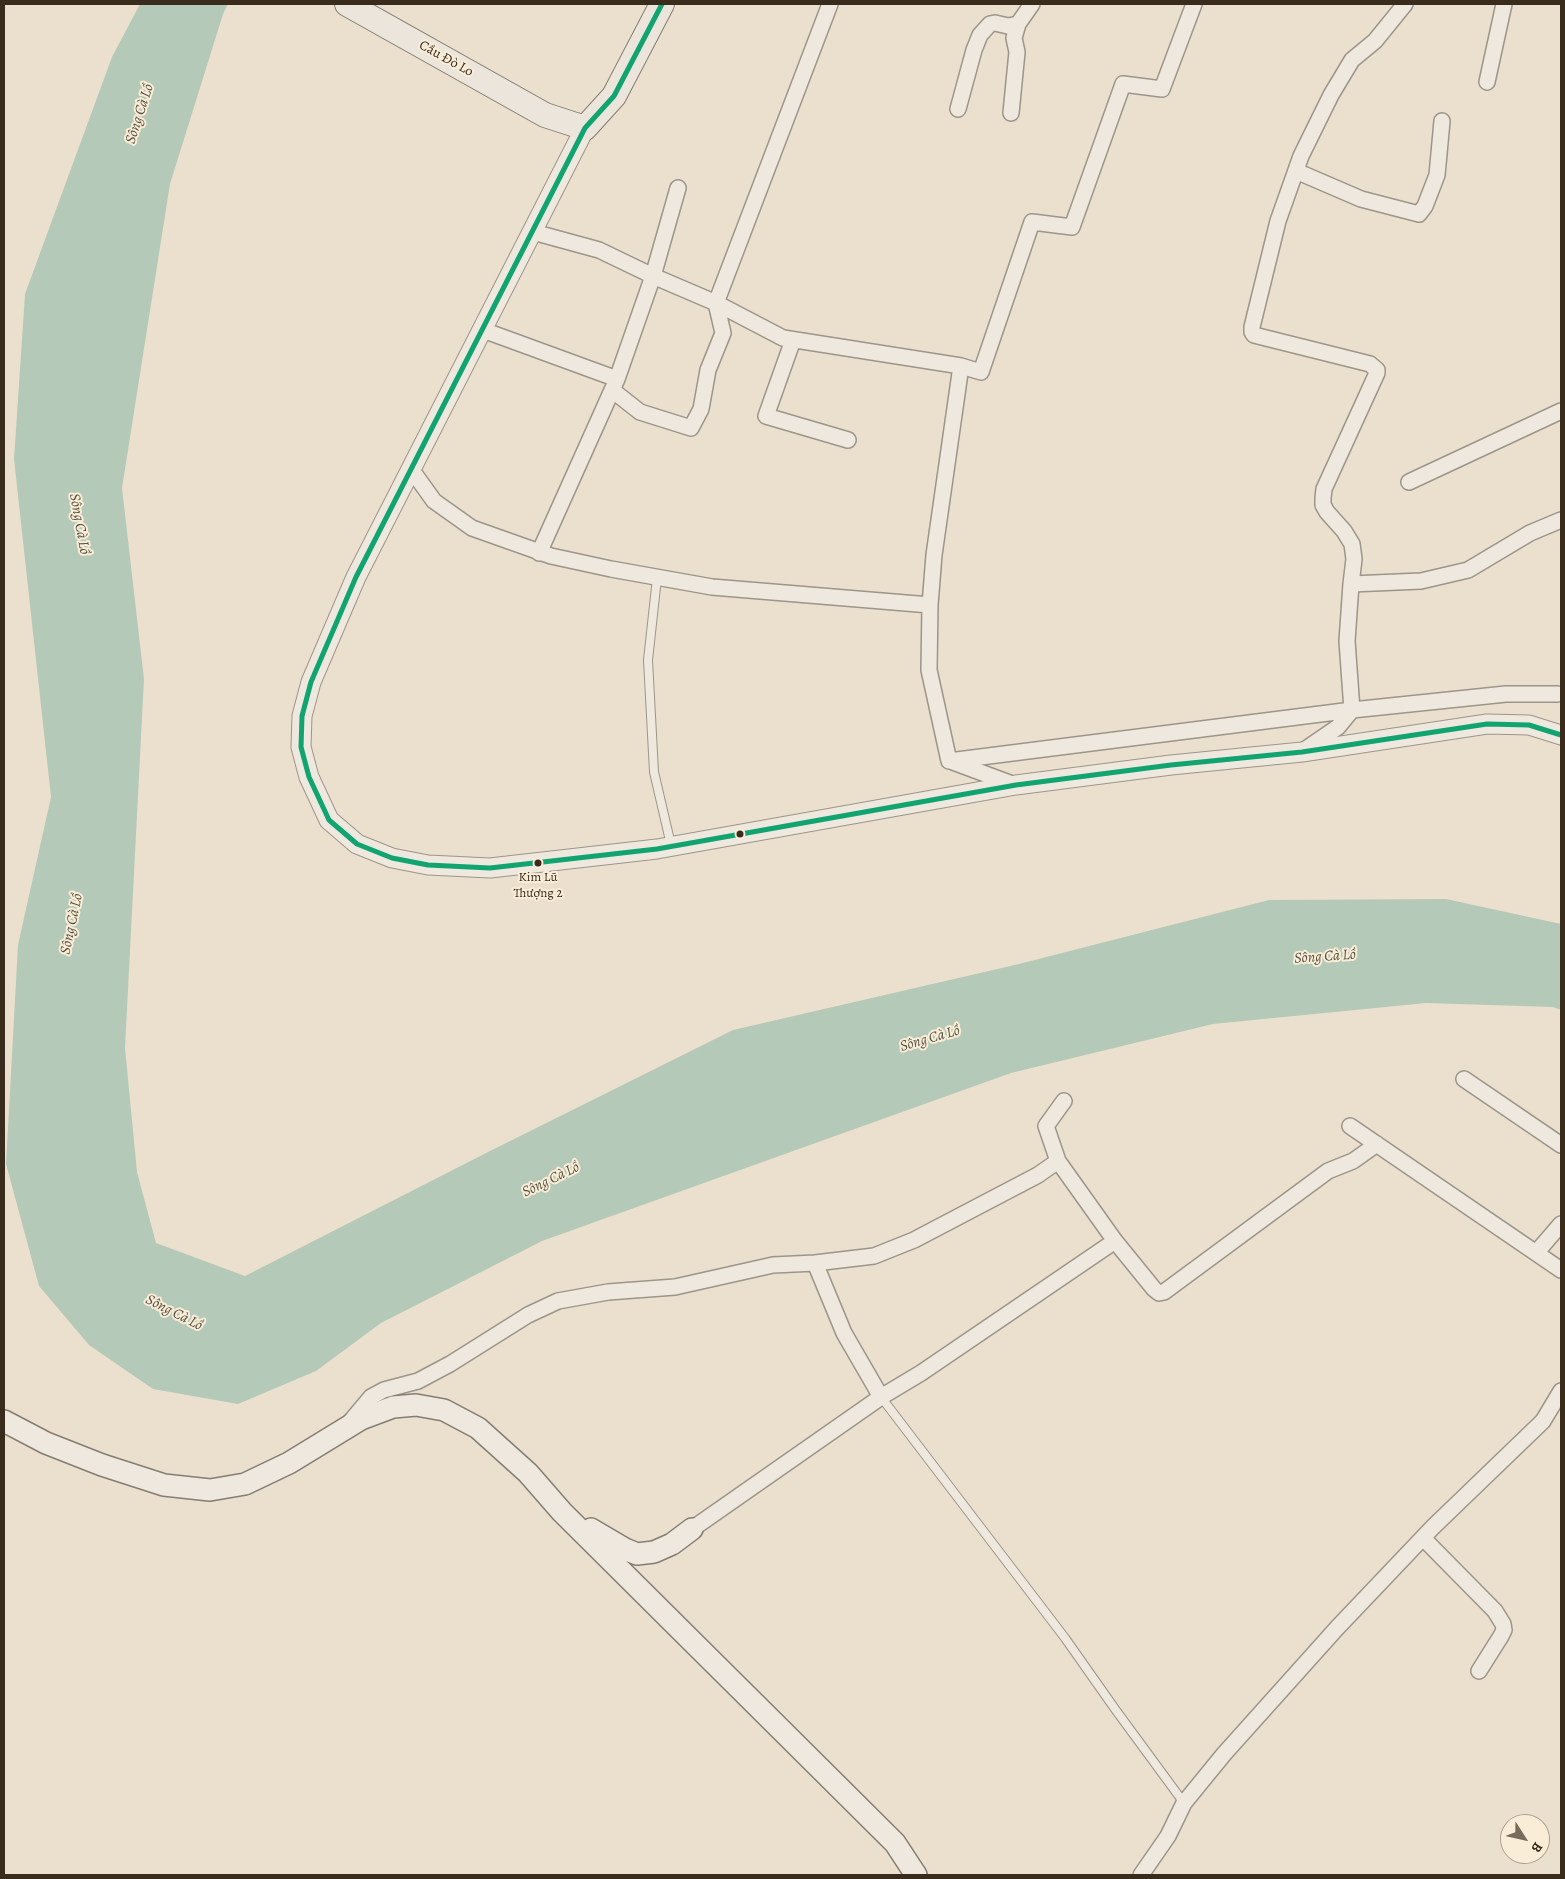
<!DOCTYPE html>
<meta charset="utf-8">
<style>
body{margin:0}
#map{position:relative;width:1565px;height:1879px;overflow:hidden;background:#ebe0ce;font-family:Alegreya,serif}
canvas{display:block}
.frame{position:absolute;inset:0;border:5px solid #3a2c1d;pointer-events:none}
.north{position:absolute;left:1500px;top:1814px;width:50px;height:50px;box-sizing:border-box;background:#faedd7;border:1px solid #ada08d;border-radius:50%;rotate:125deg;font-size:14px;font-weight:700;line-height:20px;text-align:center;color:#3a2c1d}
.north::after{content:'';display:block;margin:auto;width:18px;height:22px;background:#786b5b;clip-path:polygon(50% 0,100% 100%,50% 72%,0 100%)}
</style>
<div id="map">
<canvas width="1565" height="1879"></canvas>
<div class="frame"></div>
<div class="north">B</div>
</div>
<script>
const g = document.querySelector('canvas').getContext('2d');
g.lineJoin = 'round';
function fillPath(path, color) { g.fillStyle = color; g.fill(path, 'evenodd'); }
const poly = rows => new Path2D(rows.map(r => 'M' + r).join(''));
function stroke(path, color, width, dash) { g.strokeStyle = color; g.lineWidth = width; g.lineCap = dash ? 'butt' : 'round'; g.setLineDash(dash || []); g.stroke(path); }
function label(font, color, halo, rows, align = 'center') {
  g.font = font + ' Alegreya,serif'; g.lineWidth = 4; g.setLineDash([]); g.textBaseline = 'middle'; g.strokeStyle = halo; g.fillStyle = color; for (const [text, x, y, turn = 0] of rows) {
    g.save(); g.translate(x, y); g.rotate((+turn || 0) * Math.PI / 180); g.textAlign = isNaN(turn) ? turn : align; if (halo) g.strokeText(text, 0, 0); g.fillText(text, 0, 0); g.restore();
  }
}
fillPath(poly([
 [140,4,228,4,223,14,170,184,122,488,144,679,125,1048,137,1172,156,1243,245,1276,490,1151,733,1030,1019,964,1269,900,1446,899,1561,924,1561,1010,1553,1007,1426,1003,1213,1024,1011,1073,542,1241,381,1323,316,1371,238,1404,153,1389,89,1345,39,1286,6,1164,18,945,51,797,14,459,25,294,112,57]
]), '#b5c9b8');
const service = poly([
 [657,578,648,660,654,772,671,845],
 [881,1397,1065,1638,1115,1709,1184,1803]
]);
const minor = poly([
 [1487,82,1504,4],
 [958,109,974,50,980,35,990,24,995,23,1008,26,1018,24],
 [1011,113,1017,52,1014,38,1018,24,1032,4],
 [1296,171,1361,199,1419,214,1425,206,1437,175,1442,121],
 [533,232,599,250,653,276,716,303,783,338,961,366,981,372,1032,222,1072,227,1123,84,1162,89,1194,4],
 [483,330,617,379],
 [793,340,766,416,848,440],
 [612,390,640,412,691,428,701,409,708,370,723,333,716,303,830,4],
 [411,469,434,501,472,528,551,556,611,569,712,587,930,605],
 [1409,482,1561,411],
 [539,553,617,379,653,276,678,188],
 [1351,584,1421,581,1468,570,1530,533,1561,520],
 [1303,751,1338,727,1352,710,1347,641,1351,584,1354,559,1352,544,1344,531,1327,512,1323,505,1323,498,1324,489,1377,373,1377,370,1370,364,1254,335,1252,332,1252,327,1278,221,1301,156,1331,95,1352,60,1375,41,1405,4],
 [949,761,1352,710,1506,694,1558,694],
 [949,761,929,670,930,605,934,555,961,366],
 [953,762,1015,785],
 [1464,1079,1561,1145],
 [1064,1101,1046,1126,1058,1161,1115,1241,1154,1289,1159,1293,1164,1292,1328,1171,1353,1161,1377,1144],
 [1350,1126,1561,1270],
 [1536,1253,1561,1224],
 [881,1397,844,1333,815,1263,874,1256,914,1240,1038,1175,1058,1161],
 [350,1422,371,1397,384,1390,418,1381,450,1364,528,1315,558,1301,608,1292,675,1287,773,1265,815,1263],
 [692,1529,881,1397,921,1373,1115,1241],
 [1423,1538,1495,1611,1503,1624,1504,1630,1501,1636,1479,1671],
 [1141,1875,1168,1836,1184,1803,1224,1754,1337,1628,1433,1527,1543,1421,1561,1391]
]);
const tertiary = poly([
 [585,128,356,577,311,682,302,716,301,747,309,777,329,820,357,844,392,858,428,865,490,868,657,849,1016,785,1171,765,1302,752,1487,724,1529,725,1561,735]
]);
const secondary = poly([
 [4,1421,46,1443,102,1465,164,1485,210,1490,245,1484,289,1463,361,1419,393,1407,416,1405,444,1410,478,1428,528,1473,562,1512,895,1843,916,1875],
 [591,1529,625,1549,637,1554,654,1552,672,1544,692,1529]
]);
const primary = poly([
 [347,4,545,115,585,128,614,96,662,4]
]);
stroke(service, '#9d9589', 10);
stroke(minor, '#9d9589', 18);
stroke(tertiary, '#9d9589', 21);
stroke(secondary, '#857d72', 24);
stroke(primary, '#857d72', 26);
stroke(service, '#eee8df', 8);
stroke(minor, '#eee8df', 15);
stroke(tertiary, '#eee8df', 19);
stroke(secondary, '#eee8df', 21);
stroke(primary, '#ebe5db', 24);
stroke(poly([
 [662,4,614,96,585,128,356,577,311,682,302,716,301,747,309,777,329,820,357,844,392,858,428,865,490,868,657,849,1016,785,1171,765,1302,752,1487,724,1529,725,1561,735]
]), '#11a471', 5);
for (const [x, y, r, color] of [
 [740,834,4.5,"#3a2c1d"],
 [538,863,4.5,"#3a2c1d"]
]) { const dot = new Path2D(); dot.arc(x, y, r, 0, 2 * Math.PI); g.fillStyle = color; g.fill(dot); stroke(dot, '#faedd7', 2); }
label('13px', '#3a2c1d', '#faedd7', [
 ["Kim Lũ",538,878],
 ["Thượng 2",538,894]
]);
label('14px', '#3a2c1d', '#faedd7', [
 ["Cầu Đò Lo",446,59,29]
]);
label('italic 15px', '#535141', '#faedd7', [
 ["Sông Cà Lồ",140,114,-72],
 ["Sông Cà Lồ",79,524,80],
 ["Sông Cà Lồ",72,924,-78],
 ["Sông Cà Lồ",1325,957,-4],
 ["Sông Cà Lồ",930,1039,-16],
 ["Sông Cà Lồ",551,1180,-26],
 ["Sông Cà Lồ",174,1313,27]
]);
</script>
